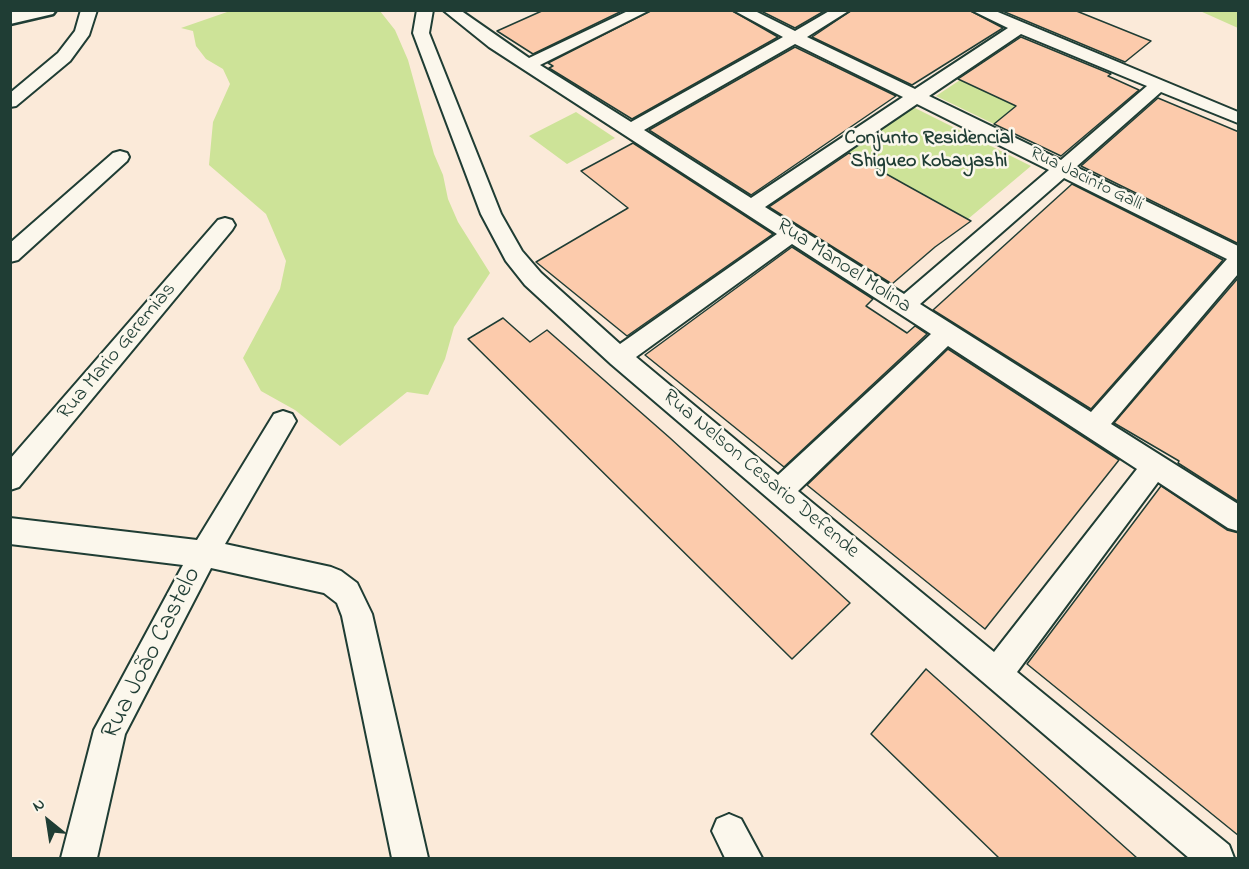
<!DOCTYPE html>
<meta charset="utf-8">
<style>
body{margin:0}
#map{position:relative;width:1249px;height:869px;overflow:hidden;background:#fbead9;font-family:"Indie Flower",sans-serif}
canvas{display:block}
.frame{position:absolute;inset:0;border:12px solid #1f3d34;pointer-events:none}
.north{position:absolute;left:18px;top:791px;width:60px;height:60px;-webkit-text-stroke:4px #fbf7ec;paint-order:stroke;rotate:330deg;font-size:16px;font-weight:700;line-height:24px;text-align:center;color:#1f3d34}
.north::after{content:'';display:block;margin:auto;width:21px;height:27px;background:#1f3d34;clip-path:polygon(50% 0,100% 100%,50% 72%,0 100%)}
</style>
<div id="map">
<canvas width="1249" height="869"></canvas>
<div class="frame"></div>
<div class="north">N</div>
</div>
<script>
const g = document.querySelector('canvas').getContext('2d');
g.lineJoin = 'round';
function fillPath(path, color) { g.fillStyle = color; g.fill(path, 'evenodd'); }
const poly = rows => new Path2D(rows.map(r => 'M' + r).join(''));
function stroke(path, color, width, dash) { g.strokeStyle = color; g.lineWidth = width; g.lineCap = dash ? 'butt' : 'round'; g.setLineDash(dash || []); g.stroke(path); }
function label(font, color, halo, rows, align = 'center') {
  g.font = font + ' "Indie Flower",sans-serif'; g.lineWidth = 5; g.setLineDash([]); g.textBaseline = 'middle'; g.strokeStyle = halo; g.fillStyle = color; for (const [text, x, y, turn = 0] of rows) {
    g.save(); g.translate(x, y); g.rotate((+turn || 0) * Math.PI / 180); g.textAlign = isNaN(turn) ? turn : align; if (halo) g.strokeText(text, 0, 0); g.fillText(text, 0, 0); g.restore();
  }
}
fillPath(poly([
 [230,11,380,11,395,30,408,60,434,154,443,175,448,199,458,222,490,273,454,327,445,359,428,395,407,392,340,446,295,410,261,391,243,358,280,289,286,261,266,214,209,165,213,122,230,84,223,69,206,59,196,46,193,31,181,28],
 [1200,11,1238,11,1238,29,1238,28],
 [960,80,1016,106,994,124,936,96],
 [913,107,1031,166,968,219,848,153],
 [576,112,615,138,567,164,529,136]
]), '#cde398');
const building = poly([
 [544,10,624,10,533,54,497,31,544,10],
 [652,10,731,10,778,37,632,119,549,68,553,66,548,63,652,10],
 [759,10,826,10,795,28,759,10],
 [852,10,969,10,1003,28,912,85,812,37,852,10],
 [1000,10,1074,10,1151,41,1125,62,1000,10],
 [1021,37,1111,74,1108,76,1139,90,1061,156,994,124,1016,106,958,79,1021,37],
 [795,47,896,96,751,195,649,130,795,47],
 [1158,98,1239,132,1239,244,1081,166,1158,98],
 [633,143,773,234,627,336,536,262,628,208,581,171,633,143],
 [849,153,906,185,971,221,935,247,892,284,769,207,849,153],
 [1072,184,1223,260,1091,409,933,310,1072,184],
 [792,247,873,299,866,306,907,333,915,326,927,334,784,467,645,355,792,247],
 [1239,277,1239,502,1178,463,1179,461,1114,423,1239,277],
 [503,318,530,342,547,330,670,438,850,603,792,659,468,339,503,318],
 [948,349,1119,460,985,629,807,485,948,349],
 [1161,486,1227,530,1239,533,1239,836,1027,664,1161,486],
 [926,669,1042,773,1137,858,999,858,871,734,926,669]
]);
fillPath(building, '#fccbac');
stroke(building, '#1f3d34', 1.5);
const street = poly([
 [81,10,97,10,89,35,70,61,16,106,10,107,10,93,58,53,75,31,81,10],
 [417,10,433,10,429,33,501,214,522,251,541,273,620,344,777,234,489,47,443,10,460,10,529,58,630,10,650,10,540,65,631,122,783,37,733,10,753,10,795,31,831,10,850,10,807,37,915,89,1008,28,971,10,993,10,1238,112,1238,123,1161,92,1076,167,1238,246,1238,274,1111,424,1238,504,1238,531,1228,528,1158,482,1017,672,1229,845,1234,858,1189,858,611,364,525,285,506,261,481,214,413,33,417,10],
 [1021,34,1147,86,1061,160,929,96,1021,34],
 [795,44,903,97,751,198,644,130,795,44],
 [917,104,1049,170,904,294,765,207,917,104],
 [1064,178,1227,259,1091,412,920,304,1064,178],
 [792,244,931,334,778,475,636,357,792,244],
 [948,346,1137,469,994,652,798,491,948,346],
 [120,151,127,153,129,157,127,161,18,260,10,262,10,243,113,153,120,151],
 [225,218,232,220,235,225,232,230,19,487,10,490,10,459,218,220,225,218],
 [283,411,292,414,296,421,225,544,331,567,341,571,357,583,372,614,428,858,392,858,342,616,337,603,324,593,211,568,125,734,97,858,61,858,94,730,183,565,10,544,10,518,197,540,274,414,283,411],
 [729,814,741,819,762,858,725,858,712,831,717,819,729,814]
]);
const secondary = poly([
 [17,10,56,10,53,14,10,24,10,12,17,10]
]);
stroke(street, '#1f3d34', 4);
stroke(secondary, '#1f3d34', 5);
fillPath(street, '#fbf7ec');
fillPath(secondary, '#fbf7ec');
label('18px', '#1f3d34', '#fbf7ec', [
 ["Rua Jacinto Galli",1086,180,26]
]);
label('bold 20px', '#1f3d34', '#fbf7ec', [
 ["Conjunto Residencial",929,140],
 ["Shigueo Kobayashi",929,163]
]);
label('21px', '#1f3d34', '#fbf7ec', [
 ["Rua Manoel Molina",843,267,33],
 ["Rua Mario Geremias",118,352,-50],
 ["Rua Nelson Cesario Defende",760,475,40]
]);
label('26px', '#1f3d34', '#fbf7ec', [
 ["Rua João Castelo",153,654,-63]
]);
</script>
